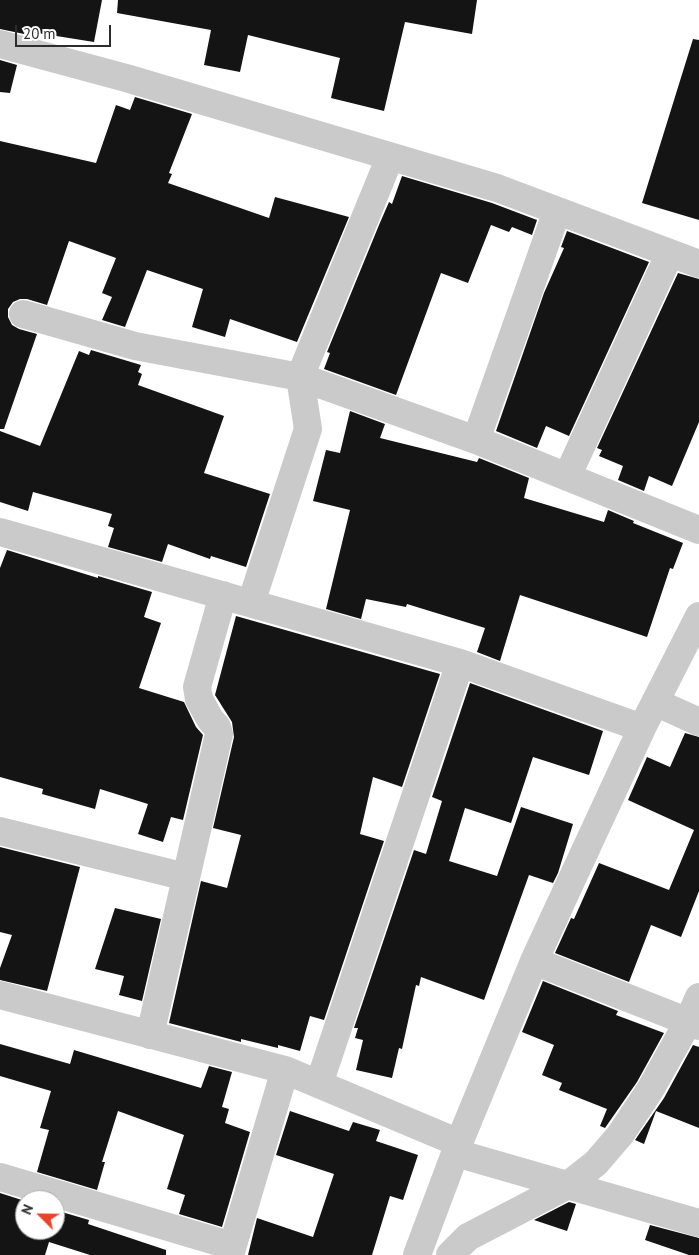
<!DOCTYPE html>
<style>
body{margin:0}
#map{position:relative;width:699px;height:1255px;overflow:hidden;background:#fff;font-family:"PT Sans",sans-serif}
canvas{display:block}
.north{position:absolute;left:15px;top:1190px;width:50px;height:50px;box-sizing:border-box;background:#fff;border:1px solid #ababab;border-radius:50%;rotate:293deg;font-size:14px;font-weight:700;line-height:20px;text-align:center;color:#2d2d2d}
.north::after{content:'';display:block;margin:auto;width:18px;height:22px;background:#ea4329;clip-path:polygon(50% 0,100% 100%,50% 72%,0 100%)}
.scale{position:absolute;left:15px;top:25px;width:96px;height:22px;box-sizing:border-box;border:2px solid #2d2d2d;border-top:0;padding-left:6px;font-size:15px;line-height:18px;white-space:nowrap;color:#2d2d2d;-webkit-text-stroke:4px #fff;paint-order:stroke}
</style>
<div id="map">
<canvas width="699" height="1255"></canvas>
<div class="north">N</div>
<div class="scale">20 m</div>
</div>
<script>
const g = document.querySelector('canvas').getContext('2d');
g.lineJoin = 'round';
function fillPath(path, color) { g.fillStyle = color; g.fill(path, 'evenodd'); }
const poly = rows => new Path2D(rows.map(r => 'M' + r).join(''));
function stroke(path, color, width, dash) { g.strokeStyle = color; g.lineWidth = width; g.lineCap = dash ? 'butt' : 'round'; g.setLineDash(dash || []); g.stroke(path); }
fillPath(poly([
 [0,0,102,0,94,42,25,31,24,34,0,29],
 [118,0,477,0,472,34,405,22,384,111,331,98,340,58,248,35,240,72,204,65,211,30,117,13],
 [693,39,699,40,699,220,642,203],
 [0,60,17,65,10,93,0,92],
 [135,97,192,114,169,173,172,174,168,183,269,218,275,197,349,217,297,342,230,319,225,337,192,327,203,289,147,270,125,327,102,320,112,297,102,293,116,258,69,241,47,305,27,299,20,299,13,302,8,309,8,317,12,325,19,329,37,334,4,429,0,429,0,141,96,163,116,105,130,110],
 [402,176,492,203,537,220,532,235,512,227,509,232,491,225,468,283,441,273,396,395,324,369,330,353,327,352,379,225,389,202,392,204],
 [567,231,649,262,569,436,546,426,537,448,496,431,544,293,564,248,561,247],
 [678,273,699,279,699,422,672,486,649,476,644,491,618,480,623,466,599,456,602,450,597,448],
 [91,350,141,365,138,372,142,374,138,385,224,416,204,473,270,494,246,567,211,556,210,559,168,544,162,562,108,547,114,528,108,526,112,514,33,492,28,511,0,502,0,431,40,446,79,351,89,355],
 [350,411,385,424,380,438,477,462,479,458,529,478,524,498,604,522,608,510,634,521,633,523,683,543,673,569,670,568,647,637,520,595,500,661,477,652,485,628,407,604,406,607,366,599,361,619,326,609,350,510,313,501,326,450,340,453],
 [7,550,98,578,98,576,152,592,144,617,161,623,139,688,184,702,196,727,203,735,183,820,171,817,163,842,138,834,148,804,100,789,95,809,42,794,43,789,0,777,0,568],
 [236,616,440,674,402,787,373,777,360,834,384,841,324,1020,310,1016,300,1051,278,1045,278,1048,241,1039,241,1042,169,1023,201,881,227,888,241,835,213,828,234,737,232,722,215,695],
 [470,683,603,731,589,775,533,757,511,823,465,808,449,861,497,876,521,807,573,824,558,873,553,883,529,875,484,1000,421,977,419,986,416,985,402,1049,399,1048,392,1078,356,1070,363,1040,355,1038,358,1028,354,1028,414,850,426,854,442,801,432,797],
 [685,733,699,737,699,891,681,937,651,925,629,982,555,953,571,918,574,919,599,863,669,890,694,830,628,800,647,757,670,767],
 [0,847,80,867,47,991,0,980,0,968,12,935,0,932],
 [115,908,161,919,142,1001,119,995,124,976,95,969],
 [543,981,618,1011,616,1015,664,1033,637,1082,605,1128,600,1126,607,1109,559,1090,562,1083,542,1075,554,1045,522,1032],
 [0,1044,70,1064,74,1050,201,1088,209,1066,232,1072,222,1107,229,1109,225,1123,250,1132,222,1227,179,1214,185,1195,167,1189,184,1135,118,1111,102,1162,105,1162,97,1190,37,1172,49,1130,40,1128,51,1091,0,1076],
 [693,1045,699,1047,699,1128,656,1111,644,1144,635,1140,664,1098],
 [290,1111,349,1131,353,1122,380,1130,376,1141,418,1155,403,1200,390,1196,372,1255,248,1255,257,1218,313,1237,334,1174,276,1155],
 [0,1193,25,1201,25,1230,55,1230,55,1210,89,1220,88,1224,166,1250,166,1255,90,1255,49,1242,45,1255,0,1255],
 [569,1202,576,1204,567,1231,534,1220],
 [650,1225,699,1238,699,1255,689,1255,645,1240]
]), '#141414');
stroke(poly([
 [0,44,126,78,497,188,699,264],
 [23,314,135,346,300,377,390,157],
 [476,440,557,211],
 [567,477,670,253],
 [0,532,460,663,642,728],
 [251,603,308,429,300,377,476,440,699,530],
 [655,702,699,722],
 [0,831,186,877],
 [534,961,699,1026],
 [0,995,285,1070],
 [150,1035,219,734,217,727,210,719,199,699,197,687,223,595],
 [319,1084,460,663],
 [456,1153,699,1223],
 [0,1177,232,1246],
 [230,1255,285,1070,459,1143],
 [417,1255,459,1143,534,961,642,728,699,616],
 [450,1255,468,1237,568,1185,596,1163,620,1135,650,1090,688,1022,699,997]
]), '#cacaca', 28);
</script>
